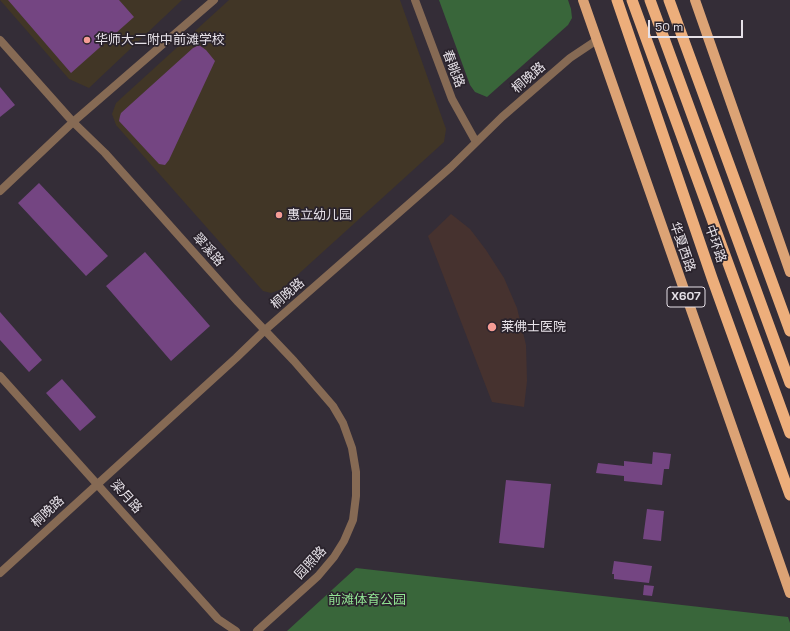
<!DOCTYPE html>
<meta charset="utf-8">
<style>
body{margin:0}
#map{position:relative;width:790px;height:631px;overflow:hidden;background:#342d37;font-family:"Space Grotesk",sans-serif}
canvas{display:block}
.scale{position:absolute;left:648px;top:20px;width:95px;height:18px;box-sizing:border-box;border:2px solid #e6e1e8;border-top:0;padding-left:5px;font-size:12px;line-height:14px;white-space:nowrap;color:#e6e1e8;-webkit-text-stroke:3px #2a232c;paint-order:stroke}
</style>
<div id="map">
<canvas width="790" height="631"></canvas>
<div class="scale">50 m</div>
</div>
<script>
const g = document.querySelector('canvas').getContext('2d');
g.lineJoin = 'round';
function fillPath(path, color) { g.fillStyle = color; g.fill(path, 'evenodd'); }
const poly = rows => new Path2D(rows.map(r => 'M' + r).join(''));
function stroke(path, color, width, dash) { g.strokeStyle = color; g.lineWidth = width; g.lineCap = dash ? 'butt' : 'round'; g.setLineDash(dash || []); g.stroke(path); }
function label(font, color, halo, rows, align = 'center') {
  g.font = font + ' "Space Grotesk","Noto Sans SC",sans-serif'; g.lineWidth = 3.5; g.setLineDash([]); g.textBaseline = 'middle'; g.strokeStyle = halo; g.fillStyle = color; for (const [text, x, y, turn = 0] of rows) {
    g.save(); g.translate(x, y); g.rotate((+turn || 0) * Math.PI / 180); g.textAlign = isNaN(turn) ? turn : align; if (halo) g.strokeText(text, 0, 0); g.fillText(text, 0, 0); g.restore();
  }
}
fillPath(poly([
 [0,0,182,0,89,88,69,79],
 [229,0,400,0,446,129,444,142,282,289,271,293,263,291,116,125,112,114,116,103]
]), '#413626');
fillPath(poly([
 [451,214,470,229,486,250,504,278,517,308,526,345,527,381,524,407,492,402,428,236]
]), '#46322f');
fillPath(poly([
 [439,0,568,0,571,9,572,18,568,25,487,97,475,92,470,85],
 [356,568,788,617,790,623,790,631,287,631]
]), '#39663a');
fillPath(poly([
 [8,0,119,0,134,17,71,73],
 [199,45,206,50,215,61,169,160,165,165,159,164,119,121,120,116,121,113,193,48],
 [0,87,15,105,0,117],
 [39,183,108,256,86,276,18,203],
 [145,252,210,326,171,361,106,286],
 [0,312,42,360,29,372,0,340],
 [62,379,96,417,80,431,46,393],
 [653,452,671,454,669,469,664,469,662,485,624,481,624,476,596,473,598,463,624,466,624,461,652,464],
 [506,480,551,484,544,548,499,543],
 [647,509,664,511,661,541,643,539],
 [614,561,652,566,649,583,614,579,614,574,612,574],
 [644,585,654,586,652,596,643,595]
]), '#744582');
stroke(poly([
 [415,0,452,99,476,142],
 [0,40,73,122,105,153,238,302,294,361,333,406,343,423,352,448,356,472,356,496,353,520,344,541,334,557,318,576,257,631],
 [0,191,73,122,214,0],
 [0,376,218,619,236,631],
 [0,573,236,358,265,330,451,167,502,117,570,58,597,40]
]), '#866a54', 8);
stroke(poly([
 [583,0,790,593],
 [695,0,790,272]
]), '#dca375', 10);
stroke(poly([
 [617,0,712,278,790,495],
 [632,0,790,433],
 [650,0,790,383],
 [669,0,790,331]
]), '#edae7b', 11);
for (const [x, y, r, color] of [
 [87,40,4,"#f59c95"],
 [279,215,4,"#f59c95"],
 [492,327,5,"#f59c95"]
]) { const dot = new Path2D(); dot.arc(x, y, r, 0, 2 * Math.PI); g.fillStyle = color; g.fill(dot); stroke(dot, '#2a232c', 1.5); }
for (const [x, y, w] of [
 [686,297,38]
]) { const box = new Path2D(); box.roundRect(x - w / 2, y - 10, w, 20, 3); g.fillStyle = '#2a232c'; g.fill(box); stroke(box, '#e6e1e8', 1); }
label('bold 12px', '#e6e1e8', null, [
 ["X607",686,297]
]);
label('13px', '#e6e1e8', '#2a232c', [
 ["华师大二附中前滩学校",95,40],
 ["惠立幼儿园",287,215],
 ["莱佛士医院",501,327]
], 'left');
label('13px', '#e6e1e8', '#2a232c', [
 ["春眺路",453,69,69],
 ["桐晚路",529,78,-41],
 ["中环路",715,244,71],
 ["华夏西路",682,247,71],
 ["翠溪路",208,250,48],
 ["桐晚路",288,294,-41],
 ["梁月路",126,497,48],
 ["桐晚路",48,512,-43],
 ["园照路",311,563,-47]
]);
label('13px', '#91e493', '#2a232c', [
 ["前滩体育公园",367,600]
]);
</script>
